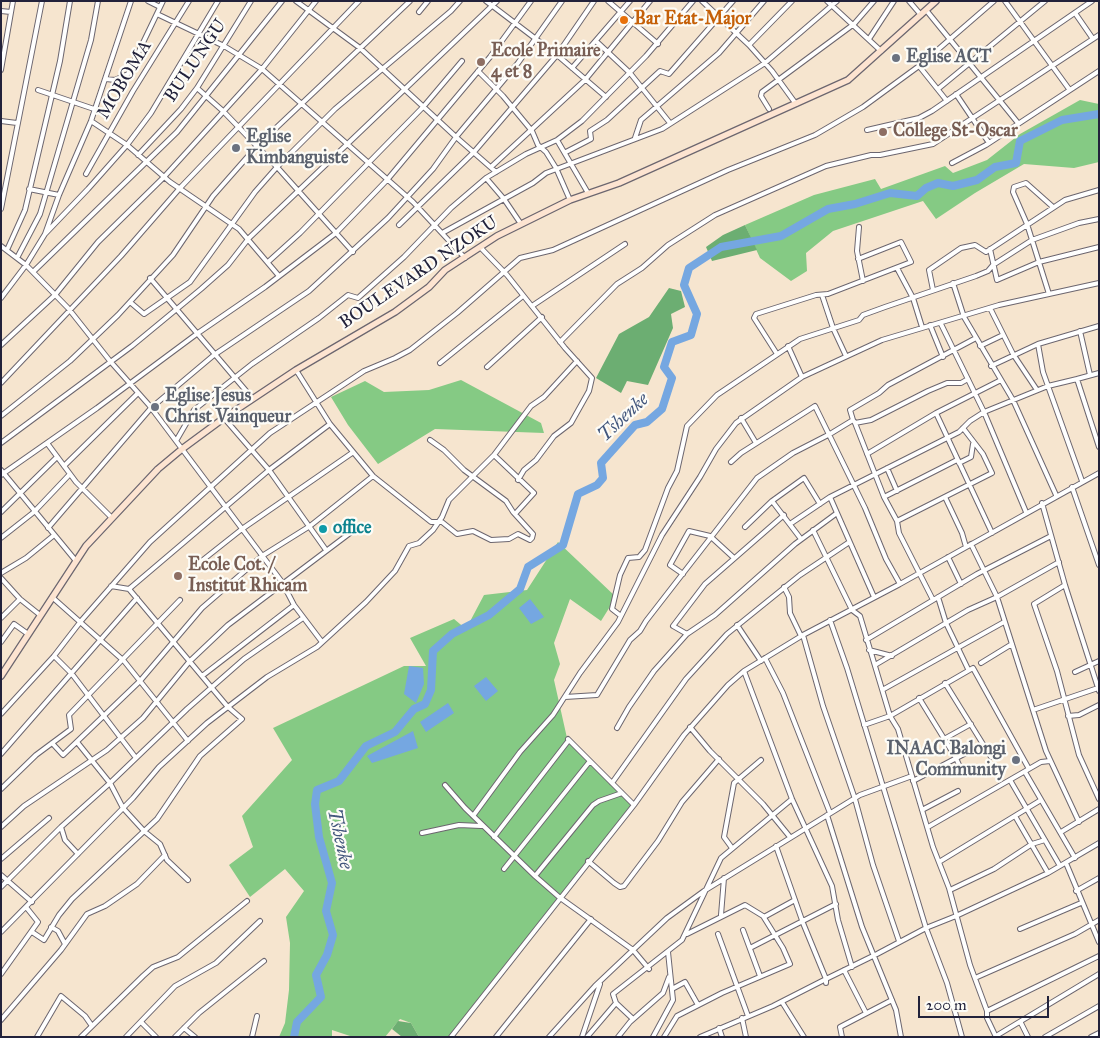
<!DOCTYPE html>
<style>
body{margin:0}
#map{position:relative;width:1100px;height:1038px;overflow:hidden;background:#f6e5cf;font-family:"IM FELL Great Primer",serif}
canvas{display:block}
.frame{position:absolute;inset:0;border:2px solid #22223b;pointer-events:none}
.scale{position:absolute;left:918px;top:996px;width:131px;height:22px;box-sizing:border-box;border:2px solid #22223b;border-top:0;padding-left:6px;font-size:15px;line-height:18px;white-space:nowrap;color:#22223b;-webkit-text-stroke:4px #fdfcf7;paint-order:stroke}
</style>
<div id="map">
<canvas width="1100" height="1038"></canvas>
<div class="frame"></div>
<div class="scale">200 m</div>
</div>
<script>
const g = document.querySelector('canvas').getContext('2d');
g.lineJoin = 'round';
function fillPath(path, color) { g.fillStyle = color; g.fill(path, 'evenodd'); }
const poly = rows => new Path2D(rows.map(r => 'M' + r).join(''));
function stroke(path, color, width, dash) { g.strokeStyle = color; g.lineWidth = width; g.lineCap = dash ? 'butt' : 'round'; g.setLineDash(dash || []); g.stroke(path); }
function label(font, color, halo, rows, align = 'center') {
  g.font = font + ' "IM FELL Great Primer",serif'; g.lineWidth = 4.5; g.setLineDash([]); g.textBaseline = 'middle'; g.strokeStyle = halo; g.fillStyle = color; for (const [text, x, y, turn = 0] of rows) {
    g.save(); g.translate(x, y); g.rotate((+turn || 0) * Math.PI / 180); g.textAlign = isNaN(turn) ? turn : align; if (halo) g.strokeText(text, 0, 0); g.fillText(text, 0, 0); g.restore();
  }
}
fillPath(poly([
 [1080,100,1099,104,1099,162,1074,168,1024,164,975,193,936,219,923,201,833,231,806,253,807,271,791,281,760,258,745,225,814,195,875,179,881,189,945,166,953,173,987,160,1020,134],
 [461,380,541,423,544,433,435,429,378,464,348,425,331,397,365,381,384,392,429,390],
 [558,542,616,597,601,621,570,599,554,643,560,664,554,680,567,738,634,805,451,1037,419,1037,411,1023,400,1019,385,1037,353,1037,332,1030,332,1037,279,1037,285,1023,289,990,290,943,286,917,304,891,285,869,250,897,229,865,253,847,242,816,292,760,273,728,404,666,426,666,410,638,454,619,466,629,484,595,527,590]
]), '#85ca84');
fillPath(poly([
 [745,225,757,250,712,261,706,247,723,235],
 [669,288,681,291,685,307,671,314,673,328,648,385,627,381,621,393,596,378,619,334,649,317],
 [398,1021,411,1023,419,1037,402,1037,392,1029]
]), '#6cae72');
fillPath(poly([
 [530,599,544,617,531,624,519,608],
 [409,666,423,668,424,684,416,703,404,694],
 [486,677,498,691,486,701,474,686],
 [448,703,454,713,426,732,420,722],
 [413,731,418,748,372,763,367,756]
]), '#75a7e1');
stroke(poly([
 [294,1037,297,1022,321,997,316,975,327,955,333,935,326,911,332,883,319,837,315,804,317,790,339,781,366,746,395,732,414,709,425,704,431,690,433,651,452,634,489,615,520,589,528,567,563,545,578,494,597,485,603,478,601,463,635,425,647,422,662,409,672,378,664,367,672,342,691,335,697,314,684,285,689,268,721,247,781,236,828,209,855,204,890,193,917,196,926,188,938,183,953,186,977,180,995,167,1016,163,1020,141,1062,120,1099,114]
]), '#75a7e1', 8);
const street = poly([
 [148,1,160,7],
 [296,1,360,48,456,137,496,172],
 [486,1,557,55,606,97],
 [608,1,658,44],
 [702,1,749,45,772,71,796,104],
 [827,1,881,51],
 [909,1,921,15],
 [1005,1,1069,89],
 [926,10,1018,123],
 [1,11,11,12],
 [419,12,428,1],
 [1075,13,1093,39],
 [157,14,224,46,262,69,413,202,465,258],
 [869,39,894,1],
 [597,42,630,73,670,123],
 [749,45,792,1],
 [919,66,947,101],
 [572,68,630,1],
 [1,70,13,1],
 [478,71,503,96,532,131,538,145,546,152,556,168,570,200],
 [106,79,115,80,128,74,163,1],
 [197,88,223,111,277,167,353,252],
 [938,89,1045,1],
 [38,90,94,109],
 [956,94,989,143],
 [769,109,761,96,762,92,854,24,874,1],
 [1,121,17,123],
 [91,121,127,145,170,182,239,229,279,276],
 [867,130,919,118,932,111,1092,1],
 [635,138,641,120,719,53,764,1],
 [557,140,588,193],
 [566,152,591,139,590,131,607,120,660,71,669,74,733,1],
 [138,155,181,109,197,88,251,1],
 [952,163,986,145,1099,71],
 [491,167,585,80,650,1],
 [86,174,133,91,189,1],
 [486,178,504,199,521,224],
 [29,189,59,195],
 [1,209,42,1],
 [399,225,474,152,557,55,594,1],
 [859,227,857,251,863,281],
 [444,232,533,183,546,173,662,129,765,63,837,1],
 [45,234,88,189,127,145,151,113,218,1],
 [1,246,26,265,68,308,110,361,149,405,282,582,294,605,322,642],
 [480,247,507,275,565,348,592,378,589,391,571,423,554,436,536,460,524,470,518,480],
 [990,249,997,280,1039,262,1099,247],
 [7,250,25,210,60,61,70,1],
 [17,258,40,214,91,40,98,1],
 [268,262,300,233,424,106,462,61],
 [897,268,913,298,922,327],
 [33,272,177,132,282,1],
 [150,278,253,399],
 [953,283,964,317,1013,400,1056,495],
 [933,290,929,270,961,248,975,245,986,252,1065,200,1099,190],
 [1049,294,1027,224,1013,192,1014,187,1026,183,1053,207],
 [822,295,833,328,846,356],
 [1,298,26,265,45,234,59,195,91,121,131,1],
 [130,302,144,314,190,282,255,192,277,167,335,109,451,11,460,1],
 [532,306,625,244],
 [990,308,1013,354,1037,390],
 [941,324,984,412,1026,512],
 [930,325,943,357],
 [1080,331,1090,375],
 [560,342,617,284,642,268,668,245,715,215,826,166,871,155,880,155,933,144,1099,35],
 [1038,344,1043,372,1082,481],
 [1,345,55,295,98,242,164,177,262,69,316,1],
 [788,346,802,377],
 [980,346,1003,335],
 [777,354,754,318,756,314,816,295,828,294,911,262,901,242,858,259],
 [440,363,523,296],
 [991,366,1038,344,1099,326],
 [487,367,542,317],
 [296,370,330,424,373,476,431,522,442,522,457,534,473,531,491,540,509,539,518,534,530,540,532,538,533,534,513,512,506,501,464,470,444,450,430,440],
 [1099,373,1077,379,1099,447],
 [1,383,121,256,180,188,359,1],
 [936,413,992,533],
 [1,416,70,361,118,315,173,255,213,196,257,146,410,1],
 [224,418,269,470,326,550],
 [741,418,756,443],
 [853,420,850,410,879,393,888,385,976,338],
 [855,423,884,497,897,521,899,533,933,600],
 [176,441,194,410,252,364,319,318,348,295,358,298,404,257,451,208,486,178,526,154,557,140,582,121,646,56,693,1],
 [1,443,132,346,201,289,228,265,249,238,497,1],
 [47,443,76,482,111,517],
 [867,454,936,413,1001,380],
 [494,455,534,493,515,514],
 [731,462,741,453,815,406,865,508,886,559,900,584],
 [959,463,971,457,973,444],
 [64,466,137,394],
 [887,468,897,491],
 [1,470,76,561],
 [1,475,97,408,198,333,265,287,336,233,387,180,490,57,531,1],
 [1072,487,1099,565],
 [830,497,874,597],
 [884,497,957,460],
 [945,497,962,533,966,547],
 [1042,503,1065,585,1099,691],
 [1,512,57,457],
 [784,515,705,584,673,626,687,634,715,615,795,544,837,513],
 [897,521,992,473,983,454,963,428],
 [790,524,830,497,959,432,970,421,984,412,1048,386,1077,379],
 [745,527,772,501],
 [48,528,151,408,214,355,309,291,388,218,433,169,456,137,518,63,562,1],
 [813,530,852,610,860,616,890,716,898,729,933,847,949,888,970,965,987,1011,987,1018,996,1037],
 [1,538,34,512,70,474],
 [801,539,772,501,804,478,820,504],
 [971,544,997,597,1046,751,1079,822],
 [948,557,961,584],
 [194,567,242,529,352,453],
 [1,573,26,558,53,536],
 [683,574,670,565,689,531,710,536,734,558],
 [1,578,20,599,40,615],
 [1065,585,1034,604,1057,671,1079,755,1099,799],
 [784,587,789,597,790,613,801,636],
 [129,589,269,470,330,424],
 [52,597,124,661,188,741],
 [938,597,946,623,968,669],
 [621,616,612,609,620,575,628,558,639,557,645,550,668,488,677,471,687,426,717,395,800,339,859,320,863,315,885,307,976,276,988,271,993,265,1032,240,1079,223,1099,219],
 [1,618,20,599],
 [830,620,847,668,926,928,947,983,962,1037],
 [737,625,761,661],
 [803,635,823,706,855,799,873,865,899,941],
 [866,640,977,574,1051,536],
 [1,642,14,624,28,634],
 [869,650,892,656],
 [54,656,72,674,136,758],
 [765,658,783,693,830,813],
 [981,663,1012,644],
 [875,665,968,610,997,597,1059,562],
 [744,671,792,799,832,886,838,920,852,967],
 [1075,672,1099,661],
 [202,676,294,605],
 [945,683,991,757],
 [884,689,1004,622],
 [565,697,597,695,630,640,640,631,646,621,757,478,793,453,830,434,853,420,855,423,871,420,928,391,947,383,961,383,968,379],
 [919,698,956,758,962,772],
 [1033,710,1098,688],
 [1,714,54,656,81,621,150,542,270,433,364,371,395,358,410,350,457,313,520,258,553,250,728,170,815,135,863,107,919,66,994,1],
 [1068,716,1079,715,1099,705],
 [864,725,890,716,973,668,1029,769],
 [690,727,710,751,763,804,790,837],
 [617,728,629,707,654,671,687,634],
 [568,739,634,805],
 [944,739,971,724],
 [77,742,110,783,123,808,144,831,160,844,167,860,188,880],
 [52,743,63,755,140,681,202,608,262,556,310,526,373,476],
 [1,754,137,598],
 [1025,772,1075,858],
 [1010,780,1060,866],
 [913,781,983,744],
 [612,783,686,679,727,634,800,575,848,543],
 [445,785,465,808,535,876,559,897,633,950,649,969],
 [1,789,36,755,71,729,69,715,180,600],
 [922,810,958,791],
 [827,815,862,927,896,1010,901,1037],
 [473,816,520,752,553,715,580,673,618,622,662,535,700,477,716,449,736,423,802,377,882,340,999,305,1099,283],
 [1015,816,1048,873],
 [1,827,24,806,107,750,143,718,189,662,228,625,358,527],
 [61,827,65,840,78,854],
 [928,827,1041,762,1050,761],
 [1061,832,1099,809],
 [422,833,459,825,481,826],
 [494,837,569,740],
 [732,848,724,837,734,783,761,760],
 [1,859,49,818],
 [588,861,614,883,620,887,624,886,658,841,682,802,719,759],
 [939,862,1041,800],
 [1066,863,1099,942],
 [504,869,590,761],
 [1,875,32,902],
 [535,876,593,805,599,801,622,793],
 [1,887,61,827,110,783,187,709,244,659,303,618],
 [950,890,994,869,1032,844,1045,840],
 [1076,891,1099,878],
 [721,915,724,878],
 [764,917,795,900],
 [51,927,58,931,65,944],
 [1020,929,1081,903],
 [743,930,760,976],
 [1,932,133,798,159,767,207,723,267,677,317,647,366,602,395,571,409,546,419,543,433,530,442,517,449,500,494,455,531,406,544,397,577,361],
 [32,932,44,940,59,915,72,899,157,819,200,756,242,719,227,706,129,589,111,586],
 [718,934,748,1016],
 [750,948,836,904],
 [844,970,866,1013],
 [1,974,38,922,26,907],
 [975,978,1075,934,1099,920],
 [826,983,826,979,877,954,926,928,956,916,1048,873,1099,843],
 [672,989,685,982,698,1005],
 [782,1002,804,1037],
 [616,1003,633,1019],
 [987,1011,1099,956],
 [742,1018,746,1037],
 [1,1020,61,950,87,914,105,906,137,884,165,855],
 [141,1022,156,1037],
 [1021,1023,1028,1037],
 [184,1028,195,1037],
 [719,1028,722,1037],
 [996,1036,1099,974],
 [37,1037,61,996,85,1016,92,1026],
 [81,1037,143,976,153,967,178,957,247,901],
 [126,1037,175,986,216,963,260,921],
 [175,1037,199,1013,264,961],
 [252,1037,257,1016],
 [451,1037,634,805,684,735,728,685,744,671,803,635,900,584,1099,473],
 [496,1037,591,919],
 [549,1037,595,986,633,950,667,918,704,891,860,795,912,776],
 [582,1037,600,984],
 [587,1037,616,1003,613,994,682,940,721,858,792,799],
 [618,1037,630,1022,663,993,669,977],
 [653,1037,673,1000,668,952],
 [664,1037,677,1016,722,993,790,964,783,948,763,916,745,905,687,934],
 [700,1037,773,1006,826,979,803,923,776,846],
 [842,1037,840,1027,892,1000],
 [1045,1037,1099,1006],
 [1091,1037,1099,1033]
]);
const secondary = poly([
 [1,676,86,546,158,469,182,449,224,418,296,370,395,312,429,287,445,270,497,236,570,200,619,183,848,80,936,1]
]);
stroke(street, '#6c666f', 6);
stroke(secondary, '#6c666f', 8);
stroke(street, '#fff', 4);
stroke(secondary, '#fde4d1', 5.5);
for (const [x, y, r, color] of [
 [624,20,5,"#e8710a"],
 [896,58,5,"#6b7280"],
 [481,62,5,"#8d6e63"],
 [883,132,5,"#8d6e63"],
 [236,148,5,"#6b7280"],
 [155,407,5,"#6b7280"],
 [323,529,5,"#0f9aa8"],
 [178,576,5,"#8d6e63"],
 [1016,760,5,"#6b7280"]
]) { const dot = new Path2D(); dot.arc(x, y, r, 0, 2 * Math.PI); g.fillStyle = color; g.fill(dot); stroke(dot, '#fdfcf7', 2); }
label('bold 18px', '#c56008', '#fdfcf7', [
 ["Bar Etat-Major",634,20]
], 'left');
label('bold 18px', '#785e54', '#fdfcf7', [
 ["Ecole Primaire",491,52],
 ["4 et 8",491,73],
 ["College St-Oscar",893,132],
 ["Ecole Cot. /",188,566],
 ["Institut Rhicam",188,587]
], 'left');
label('bold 18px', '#5b616d', '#fdfcf7', [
 ["Eglise ACT",906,58],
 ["Eglise",246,138],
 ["Kimbanguiste",246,159],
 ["Eglise Jesus",165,397],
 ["Christ Vainqueur",165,418],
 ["INAAC Balongi",1006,750,"right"],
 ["Community",1006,771,"right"]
], 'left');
label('18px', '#22223b', '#fdfcf7', [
 ["BULUNGU",196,61,-56],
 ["MOBOMA",125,80,-59],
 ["BOULEVARD NZOKU",419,273,-34]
]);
label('bold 18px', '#0d838f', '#fdfcf7', [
 ["office",333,529]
], 'left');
label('italic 19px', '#43577d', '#fdfcf7', [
 ["Tshenke",624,418,-43],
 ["Tshenke",339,839,78]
]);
</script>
